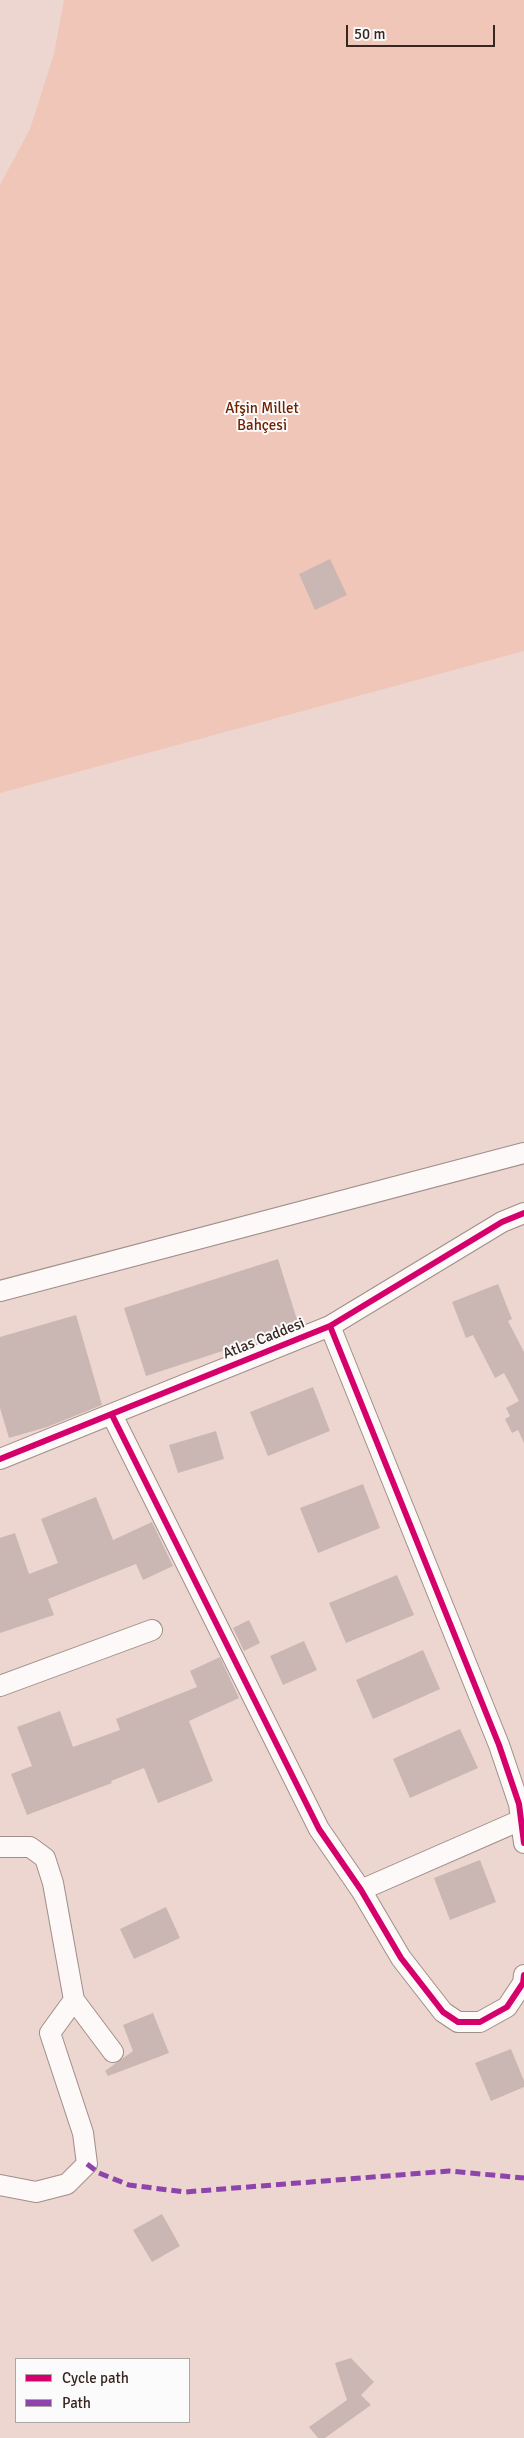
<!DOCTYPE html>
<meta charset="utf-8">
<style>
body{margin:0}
#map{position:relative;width:524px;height:2438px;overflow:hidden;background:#ecd6cf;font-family:Signika,sans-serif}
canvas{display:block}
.legend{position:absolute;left:15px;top:2358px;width:175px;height:65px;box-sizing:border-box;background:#fbfbfb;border:1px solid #ada6a3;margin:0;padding:6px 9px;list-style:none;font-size:15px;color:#392620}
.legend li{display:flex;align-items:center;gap:10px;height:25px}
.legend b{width:25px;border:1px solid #ada6a3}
.scale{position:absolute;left:346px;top:25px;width:149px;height:22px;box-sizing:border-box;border:2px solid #392620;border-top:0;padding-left:6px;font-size:15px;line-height:18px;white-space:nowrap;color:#392620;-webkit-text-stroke:4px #fbfbfb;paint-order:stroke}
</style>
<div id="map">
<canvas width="524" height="2438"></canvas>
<ul class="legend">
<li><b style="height:6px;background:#d6006c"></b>Cycle path</li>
<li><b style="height:6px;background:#8e44ad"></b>Path</li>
</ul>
<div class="scale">50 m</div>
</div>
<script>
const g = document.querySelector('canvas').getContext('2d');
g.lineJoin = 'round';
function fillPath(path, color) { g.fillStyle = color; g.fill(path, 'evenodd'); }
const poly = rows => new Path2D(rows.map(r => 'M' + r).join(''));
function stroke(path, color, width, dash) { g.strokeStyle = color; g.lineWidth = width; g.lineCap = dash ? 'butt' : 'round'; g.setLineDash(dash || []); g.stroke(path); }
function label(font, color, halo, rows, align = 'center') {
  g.font = font + ' Signika,sans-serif'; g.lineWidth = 4; g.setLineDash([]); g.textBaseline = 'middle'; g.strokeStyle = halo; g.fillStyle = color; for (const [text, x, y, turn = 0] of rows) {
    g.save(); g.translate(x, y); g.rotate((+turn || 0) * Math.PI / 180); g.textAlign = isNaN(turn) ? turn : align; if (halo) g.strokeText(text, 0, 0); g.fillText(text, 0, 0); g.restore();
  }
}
fillPath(poly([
 [64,0,524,0,524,651,0,793,0,185,30,129,54,54]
]), '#f0c6b8');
fillPath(poly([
 [330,559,347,595,315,610,299,574],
 [278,1259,299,1326,146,1376,124,1308],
 [498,1284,512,1319,508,1321,524,1352,524,1443,518,1430,512,1433,505,1419,510,1416,506,1408,519,1401,504,1373,495,1378,473,1335,466,1338,452,1302],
 [76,1315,102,1405,47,1427,9,1438,0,1408,0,1337],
 [313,1387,330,1431,268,1456,250,1412],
 [216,1431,224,1459,178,1473,169,1445],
 [363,1484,380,1528,318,1553,300,1508],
 [96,1497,113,1540,152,1522,173,1566,143,1580,136,1564,48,1599,54,1615,0,1633,0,1538,15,1533,29,1574,58,1563,41,1519],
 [397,1575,414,1615,346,1643,329,1603],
 [249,1620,260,1643,244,1651,233,1628],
 [304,1641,317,1670,283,1685,270,1656],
 [423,1650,440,1689,373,1719,356,1680],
 [220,1657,239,1698,189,1721,213,1781,158,1803,144,1768,111,1781,112,1783,27,1815,11,1774,32,1766,17,1727,60,1711,73,1747,120,1730,116,1719,197,1687,190,1671],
 [460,1729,478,1768,410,1798,393,1759],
 [480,1860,496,1902,450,1920,434,1878],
 [166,1907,180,1938,134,1959,120,1929],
 [153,2013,169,2053,108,2076,105,2071,133,2051,123,2025],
 [511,2049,524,2081,524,2087,491,2101,475,2063],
 [162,2214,180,2246,152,2262,133,2230],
 [351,2358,374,2382,361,2395,371,2405,325,2438,318,2438,309,2427,347,2400,335,2363]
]), '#cab7b4');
const minor = poly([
 [0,1291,524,1153],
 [330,1326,499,1745,519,1804,524,1843],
 [112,1415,319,1829,361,1890,401,1958,443,2012,458,2022,480,2022,507,2007,523,1983,524,1975],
 [0,1459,330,1326,502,1222,524,1213],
 [0,1686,152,1630],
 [0,1847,30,1847,45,1858,53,1883,74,2000,113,2052],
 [361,1890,521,1820],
 [0,2185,36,2192,67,2184,87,2164,83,2133,50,2033,74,2000]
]);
stroke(minor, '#a08e89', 22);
stroke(minor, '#fcf9f8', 20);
stroke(poly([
 [87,2164,99,2173,129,2185,185,2192,449,2171,524,2178]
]), '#8e44ad', 5, [10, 5]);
stroke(poly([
 [330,1326,499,1745,519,1804,524,1843],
 [112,1415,319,1829,361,1890,401,1958,443,2012,458,2022,480,2022,507,2007,523,1983,524,1975],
 [0,1459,330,1326,502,1222,524,1213]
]), '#d6006c', 6);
label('15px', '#712000', '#fbfbfb', [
 ["Afşin Millet",262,409],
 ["Bahçesi",262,426]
]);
label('15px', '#392620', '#fbfbfb', [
 ["Atlas Caddesi",264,1339,-22]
]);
</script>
